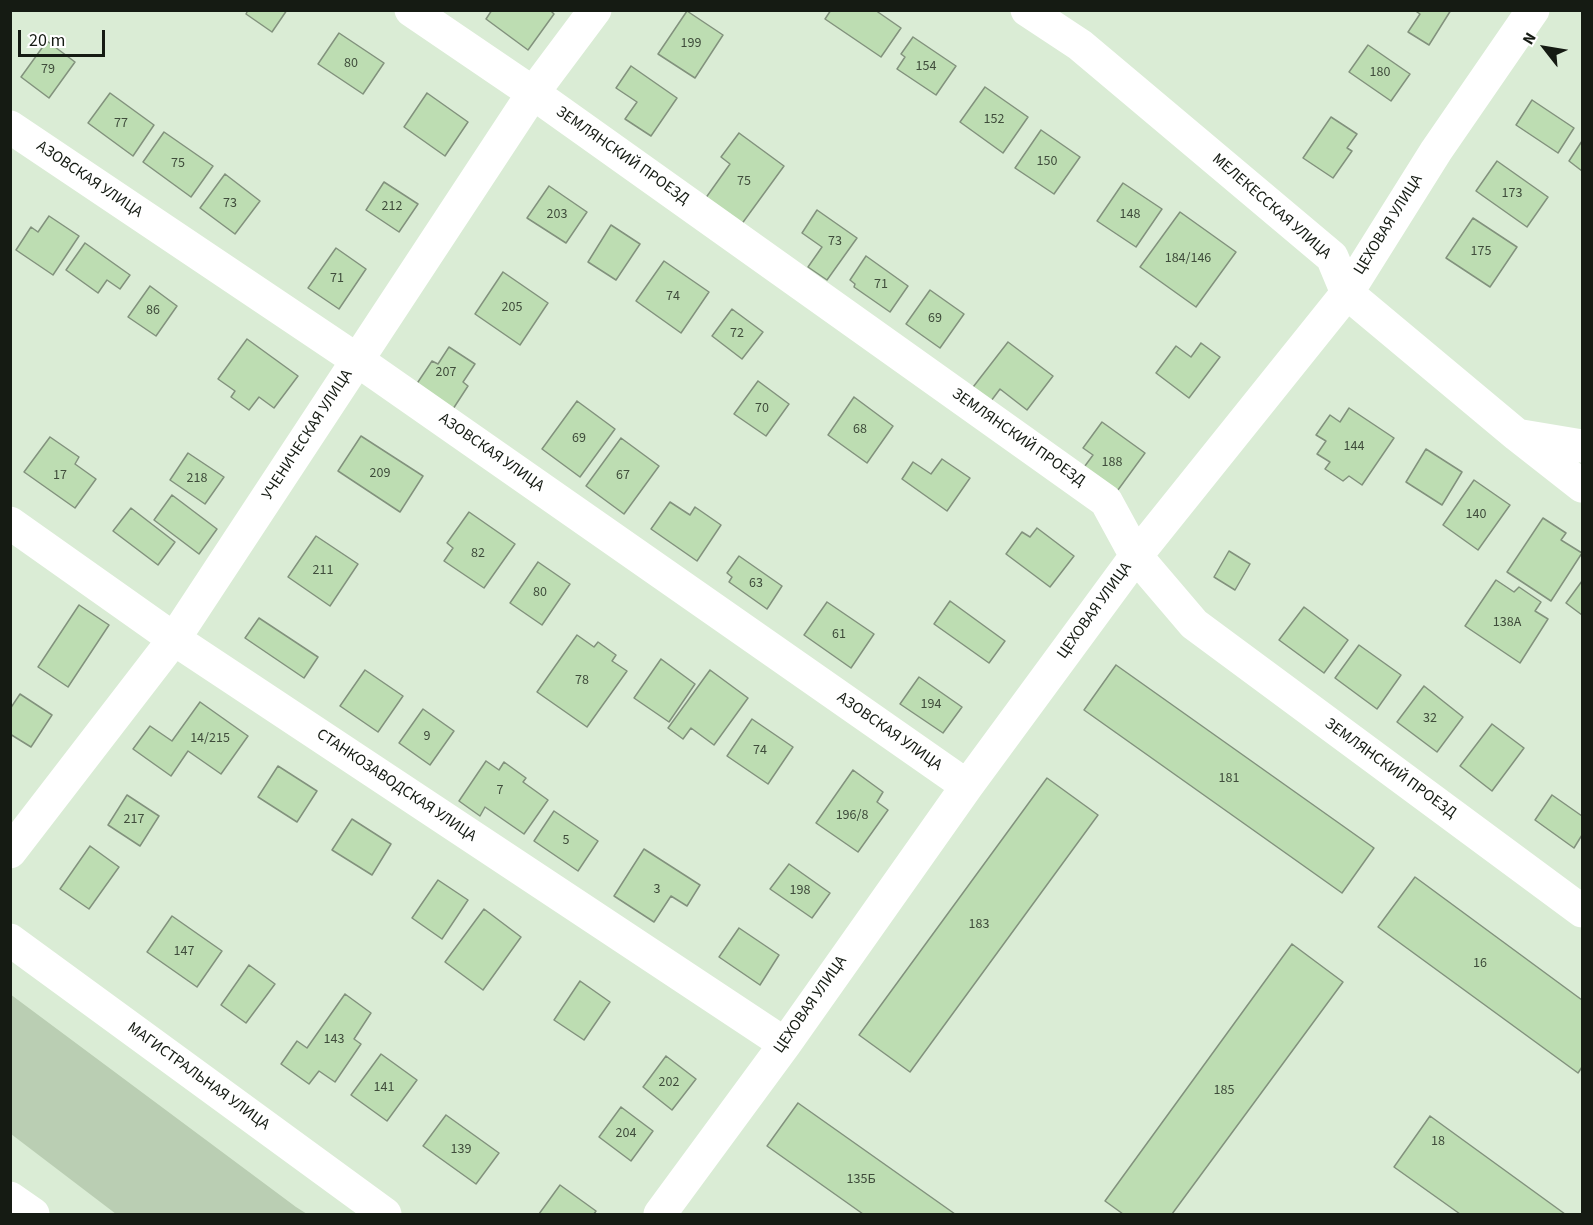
<!DOCTYPE html>
<meta charset="utf-8">
<style>
body{margin:0}
#map{position:relative;width:1593px;height:1225px;overflow:hidden;background:#daecd5;font-family:"Source Sans 3",sans-serif}
canvas{display:block}
.frame{position:absolute;inset:0;border:12px solid #151b13;pointer-events:none}
.north{position:absolute;left:1515px;top:18px;width:60px;height:60px;-webkit-text-stroke:4px #fff;paint-order:stroke;rotate:301deg;font-size:16px;font-weight:700;line-height:24px;text-align:center;color:#151b13}
.north::after{content:'';display:block;margin:auto;width:21px;height:27px;background:#151b13;clip-path:polygon(50% 0,100% 100%,50% 72%,0 100%)}
.scale{position:absolute;left:18px;top:30px;width:87px;height:27px;box-sizing:border-box;border:3px solid #151b13;border-top:0;padding-left:8px;font-size:18px;line-height:21px;white-space:nowrap;color:#151b13;-webkit-text-stroke:4px #fff;paint-order:stroke}
</style>
<div id="map">
<canvas width="1593" height="1225"></canvas>
<div class="frame"></div>
<div class="north">N</div>
<div class="scale">20 m</div>
</div>
<script>
const g = document.querySelector('canvas').getContext('2d');
g.lineJoin = 'round';
function fillPath(path, color) { g.fillStyle = color; g.fill(path, 'evenodd'); }
const poly = rows => new Path2D(rows.map(r => 'M' + r).join(''));
function stroke(path, color, width, dash) { g.strokeStyle = color; g.lineWidth = width; g.lineCap = dash ? 'butt' : 'round'; g.setLineDash(dash || []); g.stroke(path); }
function label(font, color, halo, rows, align = 'center') {
  g.font = font + ' "Source Sans 3",sans-serif'; g.lineWidth = 5; g.setLineDash([]); g.textBaseline = 'middle'; g.strokeStyle = halo; g.fillStyle = color; for (const [text, x, y, turn = 0] of rows) {
    g.save(); g.translate(x, y); g.rotate((+turn || 0) * Math.PI / 180); g.textAlign = isNaN(turn) ? turn : align; if (halo) g.strokeText(text, 0, 0); g.fillText(text, 0, 0); g.restore();
  }
}
fillPath(poly([
 [10,994,296,1207,307,1214,116,1214,11,1134]
]), '#baceb3');
const building = poly([
 [248,10,287,10,272,32,246,14,248,10],
 [492,10,550,10,554,14,528,50,486,19,492,10],
 [831,10,875,10,901,28,881,57,825,19,831,10],
 [1414,10,1451,10,1429,45,1408,32,1420,14,1414,10],
 [687,11,723,35,695,78,658,54,687,11],
 [339,33,384,63,363,94,318,64,339,33],
 [913,37,956,66,936,95,897,69,905,57,901,54,913,37],
 [47,41,75,62,49,98,21,77,47,41],
 [1368,45,1410,74,1391,101,1349,72,1368,45],
 [631,66,677,98,651,136,625,119,637,102,616,88,631,66],
 [985,87,1028,117,1003,153,960,122,985,87],
 [110,93,154,125,133,156,88,123,110,93],
 [427,93,468,122,445,156,404,127,427,93],
 [1532,100,1574,128,1558,153,1516,125,1532,100],
 [1331,117,1357,134,1347,148,1352,151,1333,178,1303,158,1331,117],
 [1041,130,1080,157,1054,194,1015,168,1041,130],
 [164,132,213,166,191,197,143,162,164,132],
 [739,133,784,166,741,225,705,199,730,164,721,157,739,133],
 [1582,141,1582,171,1569,161,1582,141],
 [1497,161,1548,197,1527,227,1476,191,1497,161],
 [225,174,260,201,235,234,200,208,225,174],
 [384,182,418,204,399,232,366,210,384,182],
 [1123,183,1162,209,1136,247,1097,221,1123,183],
 [549,186,587,212,566,243,527,218,549,186],
 [817,210,857,238,827,280,808,267,822,247,802,233,817,210],
 [1180,212,1236,252,1196,307,1140,267,1180,212],
 [49,216,79,236,53,275,16,250,31,227,38,232,49,216],
 [1473,218,1517,247,1490,287,1446,258,1473,218],
 [611,225,640,244,616,280,588,262,611,225],
 [85,243,130,275,120,289,107,280,98,293,66,270,85,243],
 [336,248,366,269,339,309,308,288,336,248],
 [866,256,908,286,890,312,854,287,855,284,850,280,866,256],
 [664,261,709,292,681,333,636,301,664,261],
 [503,272,548,303,520,345,475,314,503,272],
 [150,286,177,306,156,336,128,317,150,286],
 [930,290,964,314,940,348,906,324,930,290],
 [732,309,763,332,742,359,712,336,732,309],
 [247,339,298,376,274,408,259,397,249,410,231,397,235,391,218,379,247,339],
 [1008,342,1053,376,1027,410,1000,389,988,405,970,391,1008,342],
 [1201,343,1220,357,1189,398,1156,373,1176,346,1191,357,1201,343],
 [449,347,475,364,463,382,468,386,453,409,416,385,432,361,438,364,449,347],
 [758,381,789,404,766,436,734,414,758,381],
 [854,397,893,426,867,463,828,435,854,397],
 [577,401,615,429,580,477,542,449,577,401],
 [1349,408,1394,438,1362,485,1349,476,1343,481,1325,469,1330,462,1317,454,1326,441,1316,435,1330,415,1340,422,1349,408],
 [1102,422,1145,453,1115,494,1082,470,1093,455,1083,448,1102,422],
 [361,436,423,476,400,512,338,471,361,436],
 [50,437,79,457,75,464,96,479,75,508,24,472,50,437],
 [621,438,659,466,624,514,586,486,621,438],
 [1426,449,1462,472,1442,505,1406,482,1426,449],
 [188,453,224,477,205,504,170,480,188,453],
 [942,459,970,478,947,511,902,479,913,462,931,474,942,459],
 [1474,480,1510,505,1478,550,1443,525,1474,480],
 [172,495,217,529,199,554,154,520,172,495],
 [670,502,690,515,695,507,721,525,697,561,651,529,670,502],
 [131,508,175,542,158,565,113,531,131,508],
 [469,512,515,544,484,588,444,561,453,548,447,543,469,512],
 [1543,518,1566,533,1561,540,1582,553,1551,601,1507,572,1543,518],
 [1037,528,1074,556,1050,587,1006,554,1022,532,1030,537,1037,528],
 [316,536,358,564,330,606,288,577,316,536],
 [1229,551,1250,564,1235,590,1214,577,1229,551],
 [739,556,782,586,767,609,729,582,732,577,727,573,739,556],
 [538,562,570,584,542,625,510,603,538,562],
 [1496,580,1514,592,1519,587,1541,602,1535,611,1548,619,1520,663,1465,626,1496,580],
 [1582,581,1582,615,1566,603,1582,581],
 [950,601,1005,641,989,663,934,624,950,601],
 [827,602,874,634,851,668,804,635,827,602],
 [79,605,109,625,68,687,38,667,79,605],
 [1304,607,1348,640,1324,673,1279,640,1304,607],
 [259,618,318,657,304,678,245,638,259,618],
 [577,635,594,647,598,642,616,655,612,661,627,671,587,727,537,692,577,635],
 [1359,645,1401,675,1377,709,1335,678,1359,645],
 [661,659,695,684,669,722,634,698,661,659],
 [1116,665,1374,848,1342,893,1084,710,1116,665],
 [365,670,403,696,378,732,340,706,365,670],
 [710,670,748,698,714,745,691,728,683,739,668,728,710,670],
 [919,677,962,707,943,733,900,704,919,677],
 [1424,686,1463,717,1437,752,1397,722,1424,686],
 [20,694,52,715,31,747,10,734,10,709,20,694],
 [200,702,248,736,221,774,188,751,171,776,133,749,150,726,172,741,200,702],
 [423,709,454,731,430,765,399,743,423,709],
 [752,719,793,747,768,784,727,756,752,719],
 [1492,724,1524,748,1492,791,1460,766,1492,724],
 [486,761,499,770,504,762,526,778,523,782,548,800,524,834,485,807,480,816,459,801,486,761],
 [278,766,317,791,297,822,258,797,278,766],
 [853,770,883,792,877,802,888,810,858,852,816,823,853,770],
 [1047,778,1098,815,910,1072,859,1035,1047,778],
 [127,795,159,816,140,846,108,825,127,795],
 [1552,795,1582,816,1582,835,1574,848,1535,820,1552,795],
 [554,811,598,841,578,871,534,841,554,811],
 [352,819,391,844,372,875,332,850,352,819],
 [90,846,119,867,89,909,60,889,90,846],
 [644,849,700,885,687,906,671,896,654,922,614,896,644,849],
 [789,864,830,893,812,918,770,889,789,864],
 [1415,877,1582,1000,1582,1067,1578,1073,1378,927,1415,877],
 [438,880,468,900,442,939,412,918,438,880],
 [484,909,521,937,483,990,445,962,484,909],
 [172,916,222,951,197,987,147,952,172,916],
 [739,928,779,955,760,985,719,957,739,928],
 [1292,944,1343,982,1172,1214,1123,1214,1105,1201,1292,944],
 [249,965,275,984,246,1023,221,1005,249,965],
 [580,981,610,1002,584,1040,554,1020,580,981],
 [345,994,371,1013,354,1039,361,1044,335,1082,319,1071,309,1084,281,1064,297,1041,307,1048,345,994],
 [381,1054,417,1080,387,1121,351,1095,381,1054],
 [666,1056,696,1079,672,1110,643,1087,666,1056],
 [798,1103,955,1214,863,1214,767,1146,798,1103],
 [621,1107,653,1131,631,1161,599,1137,621,1107],
 [446,1115,499,1153,476,1184,423,1146,446,1115],
 [1430,1116,1565,1214,1460,1214,1394,1167,1430,1116],
 [560,1185,596,1211,594,1214,539,1214,560,1185]
]);
fillPath(building, '#bdddb2');
stroke(building, '#82927d', 1.5);
stroke(poly([
 [411,10,533,93,1106,501,1136,556,1194,624,1582,911],
 [1027,10,1080,45,1332,257,1347,293,1517,435,1582,486],
 [10,127,357,360,967,786],
 [1522,436,1582,446],
 [10,523,174,639,785,1044],
 [10,852,174,639,533,93,595,10],
 [660,1214,785,1044,967,786,1136,556,1347,293,1436,151,1533,10]
]), '#fff', 33);
stroke(poly([
 [10,940,385,1214],
 [10,1198,33,1214]
]), '#fff', 33);
label('14px', '#3f4c3b', null, [
 ["199",691,44],
 ["80",351,64],
 ["154",926,67],
 ["79",48,70],
 ["180",1380,73],
 ["152",994,120],
 ["77",121,124],
 ["150",1047,162],
 ["75",178,164],
 ["75",744,182],
 ["173",1512,194],
 ["73",230,204],
 ["212",392,207],
 ["203",557,215],
 ["148",1130,215],
 ["73",835,242],
 ["175",1481,252],
 ["184/146",1188,259],
 ["71",337,279],
 ["71",881,285],
 ["74",673,297],
 ["205",512,308],
 ["86",153,311],
 ["69",935,319],
 ["72",737,334],
 ["207",446,373],
 ["70",762,409],
 ["68",860,430],
 ["69",579,439],
 ["144",1354,447],
 ["188",1112,463],
 ["209",380,474],
 ["17",60,476],
 ["67",623,476],
 ["218",197,479],
 ["140",1476,515],
 ["82",478,554],
 ["211",323,571],
 ["63",756,584],
 ["80",540,593],
 ["138А",1507,623],
 ["61",839,635],
 ["78",582,681],
 ["194",931,705],
 ["32",1430,719],
 ["9",427,737],
 ["14/215",210,739],
 ["74",760,751],
 ["181",1229,779],
 ["7",500,791],
 ["196/8",852,816],
 ["217",134,820],
 ["5",566,841],
 ["3",657,890],
 ["198",800,891],
 ["183",979,925],
 ["147",184,952],
 ["16",1480,964],
 ["143",334,1040],
 ["202",669,1083],
 ["141",384,1088],
 ["185",1224,1091],
 ["204",626,1134],
 ["18",1438,1142],
 ["139",461,1150],
 ["135Б",861,1180]
]);
label('16px', '#151b13', '#fff', [
 ["ЗЕМЛЯНСКИЙ ПРОЕЗД",622,156,35],
 ["АЗОВСКАЯ УЛИЦА",89,180,34],
 ["МЕЛЕКЕССКАЯ УЛИЦА",1271,207,41],
 ["ЦЕХОВАЯ УЛИЦА",1389,225,-58],
 ["УЧЕНИЧЕСКАЯ УЛИЦА",308,435,-57],
 ["ЗЕМЛЯНСКИЙ ПРОЕЗД",1018,438,35],
 ["АЗОВСКАЯ УЛИЦА",491,453,35],
 ["ЦЕХОВАЯ УЛИЦА",1095,611,-54],
 ["АЗОВСКАЯ УЛИЦА",889,732,35],
 ["ЗЕМЛЯНСКИЙ ПРОЕЗД",1390,769,36],
 ["СТАНКОЗАВОДСКАЯ УЛИЦА",396,786,34],
 ["ЦЕХОВАЯ УЛИЦА",811,1005,-55],
 ["МАГИСТРАЛЬНАЯ УЛИЦА",198,1077,36]
]);
</script>
